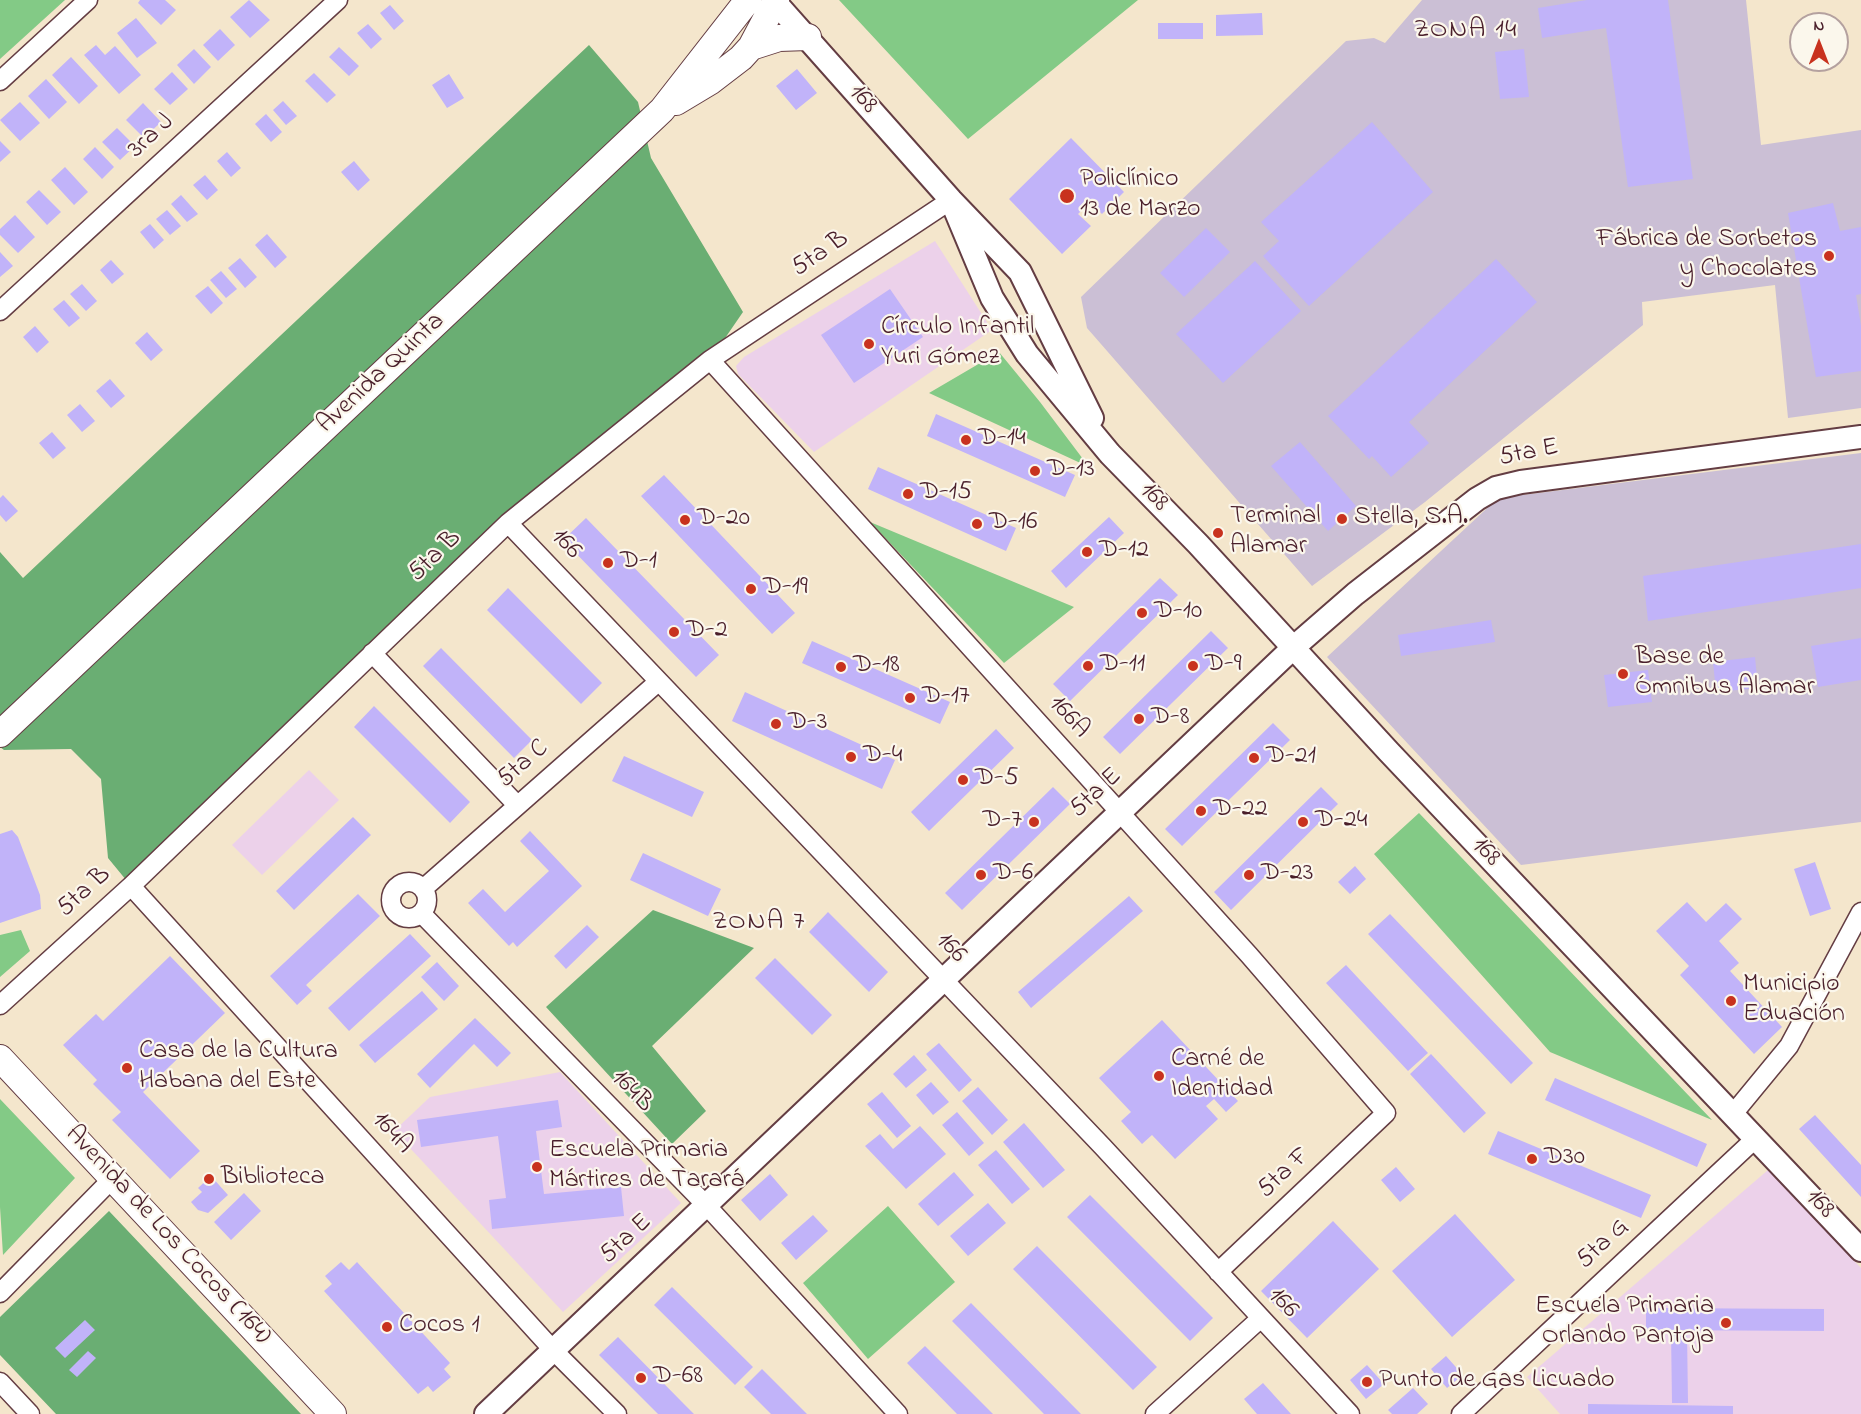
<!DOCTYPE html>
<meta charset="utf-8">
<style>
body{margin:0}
#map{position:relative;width:1861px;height:1414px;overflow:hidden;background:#f4e6cc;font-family:"Indie Flower",sans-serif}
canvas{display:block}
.north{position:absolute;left:1789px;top:12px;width:60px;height:60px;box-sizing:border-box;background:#fbf7ec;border:2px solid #b4a19f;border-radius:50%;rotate:0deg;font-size:16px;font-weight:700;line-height:24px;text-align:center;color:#4a1f2b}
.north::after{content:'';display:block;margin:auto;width:21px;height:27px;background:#c8321e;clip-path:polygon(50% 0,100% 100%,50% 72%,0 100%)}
</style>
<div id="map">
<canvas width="1861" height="1414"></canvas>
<div class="north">N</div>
</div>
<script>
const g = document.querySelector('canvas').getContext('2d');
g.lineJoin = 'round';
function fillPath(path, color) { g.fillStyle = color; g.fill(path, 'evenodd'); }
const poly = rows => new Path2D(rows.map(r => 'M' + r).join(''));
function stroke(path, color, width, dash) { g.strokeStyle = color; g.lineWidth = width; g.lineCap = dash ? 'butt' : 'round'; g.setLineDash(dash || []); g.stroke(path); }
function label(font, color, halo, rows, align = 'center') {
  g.font = font + ' "Indie Flower",sans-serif'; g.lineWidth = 4.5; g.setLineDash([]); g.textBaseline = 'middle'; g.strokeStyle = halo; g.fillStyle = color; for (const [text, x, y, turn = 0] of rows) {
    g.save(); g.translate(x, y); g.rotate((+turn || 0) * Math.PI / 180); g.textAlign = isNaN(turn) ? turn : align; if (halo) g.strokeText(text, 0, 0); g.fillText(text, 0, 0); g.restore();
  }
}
fillPath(poly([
 [935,241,992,330,814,452,738,374,736,366,744,357],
 [309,770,339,800,262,875,232,845],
 [560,1072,681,1203,563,1312,394,1131,430,1097],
 [1768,1170,1861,1268,1861,1414,1560,1414,1527,1377]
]), '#ecd1ea');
fillPath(poly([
 [1422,0,1746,0,1761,145,1861,130,1861,408,1788,418,1775,285,1642,302,1643,325,1425,502,1312,586,1087,328,1081,297,1346,41,1374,38,1385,43],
 [1861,453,1861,822,1521,865,1327,657,1498,498]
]), '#cbbfd5');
fillPath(poly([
 [0,0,65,0,0,59],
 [839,0,1138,0,968,139],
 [999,352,1040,402,1089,467,929,393],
 [870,522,1074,607,1004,663],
 [1419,813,1712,1120,1550,1052,1374,854],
 [21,930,30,951,0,977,0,935],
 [0,1099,75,1178,3,1255,0,1207],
 [888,1206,955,1282,868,1359,803,1283]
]), '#83ca86');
fillPath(poly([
 [589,45,638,102,651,158,743,312,710,360,508,523,131,886,108,858,101,779,71,749,4,750,0,747,0,552,23,578],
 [653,910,754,948,652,1046,706,1111,672,1144,546,1007],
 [109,1211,301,1414,56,1414,0,1355,0,1317]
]), '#6aae73');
fillPath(poly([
 [140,0,165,0,176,10,161,25,138,3],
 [249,0,270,20,250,38,230,17],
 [1587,0,1668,0,1693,179,1628,187,1606,28,1542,38,1538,8],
 [390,5,404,21,394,30,380,13],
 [1262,13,1263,35,1216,36,1216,15],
 [136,18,157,43,137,58,117,33],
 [1158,23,1203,23,1203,39,1158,39],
 [368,24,382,39,371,49,357,33],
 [220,29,235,45,218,61,203,45],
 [96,45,105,55,115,46,141,75,119,94,84,55],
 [339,47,359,66,349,76,329,57],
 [194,49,211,67,194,84,177,65],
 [1524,49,1529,97,1500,99,1495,52],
 [71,57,98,86,79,104,52,75],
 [797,69,817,93,796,110,776,86],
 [172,72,188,89,170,105,154,89],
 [314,73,336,95,327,103,305,81],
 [449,74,464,98,447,108,432,85],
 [46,79,67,102,49,119,28,96],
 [283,101,297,116,286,125,273,110],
 [20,102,40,123,20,141,0,120],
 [143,103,161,122,144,138,126,120],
 [266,114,282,132,271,142,255,124],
 [1372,122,1433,192,1309,306,1263,256,1279,241,1261,222],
 [117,128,135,146,120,160,102,142],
 [1071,138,1124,192,1102,214,1090,202,1078,214,1091,226,1062,254,1009,199],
 [0,141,11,152,0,162],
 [95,147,114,167,102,179,83,159],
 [227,152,241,168,231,177,217,161],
 [354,161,370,180,358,191,341,172],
 [65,167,88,192,74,205,51,180],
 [205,175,218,190,207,200,193,185],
 [39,190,61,212,47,225,26,202],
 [181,195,198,214,187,222,171,204],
 [1833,203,1840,231,1861,227,1861,294,1856,295,1861,326,1861,371,1816,377,1788,213],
 [167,210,181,226,170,235,156,219],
 [15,215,35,237,18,253,0,235,0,229],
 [150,224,164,240,154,249,140,232],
 [1206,228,1230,252,1184,297,1160,273],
 [267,234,287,257,275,268,255,245],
 [0,252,13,266,0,277],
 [240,258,257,277,245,288,228,268],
 [1496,259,1537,302,1409,422,1429,443,1391,477,1372,456,1369,459,1328,416],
 [111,260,124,274,112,284,100,270],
 [1255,261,1301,311,1223,383,1176,334],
 [221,271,237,289,226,298,210,280],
 [82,284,97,301,86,311,70,294],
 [208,286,223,303,211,314,195,296],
 [890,289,923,337,854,383,821,335],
 [64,300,80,318,69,327,53,309],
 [35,326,49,342,37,353,23,337],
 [147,332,163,350,151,361,135,343],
 [110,379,125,396,111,408,96,391],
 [80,404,95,421,82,432,67,415],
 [936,414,1075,475,1065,497,927,436],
 [52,432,66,448,53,459,39,443],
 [1300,442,1356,506,1328,531,1271,466],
 [878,467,1016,528,1006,551,868,489],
 [664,475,795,613,772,634,641,496],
 [3,495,18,511,6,522,0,515,0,498],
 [1109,517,1124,533,1066,588,1051,571],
 [586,518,719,655,696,677,563,540],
 [1861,544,1861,588,1648,621,1643,576],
 [1160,578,1178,595,1070,701,1053,684],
 [508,588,602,683,581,704,487,610],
 [1491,620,1495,642,1401,656,1398,635],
 [1211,631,1228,648,1120,754,1103,737],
 [1861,638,1861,680,1818,687,1811,646],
 [812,641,950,702,940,724,802,663],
 [441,648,532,740,514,758,423,666],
 [1755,657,1758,688,1716,692,1713,662],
 [1648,670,1652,702,1608,707,1604,675],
 [745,692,895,760,882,789,732,721],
 [374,706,470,802,450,823,354,727],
 [1273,723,1290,740,1182,846,1165,829],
 [996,729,1014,748,929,831,911,812],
 [624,756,704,792,692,817,612,781],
 [1053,787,1070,804,962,910,945,893],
 [1321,787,1338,804,1231,910,1214,892],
 [353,817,371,835,294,910,276,891],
 [12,830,18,837,40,895,41,909,0,923,0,834],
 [530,831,582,886,517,947,513,942,509,946,468,903,483,889,505,912,549,871,520,841],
 [643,853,721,889,708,916,630,880],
 [1815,862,1831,909,1810,916,1794,869],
 [1355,866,1366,879,1350,894,1338,882],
 [358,894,380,916,306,985,312,991,297,1005,270,976],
 [1129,896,1143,911,1031,1008,1018,992],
 [1687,902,1706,922,1726,903,1742,919,1719,941,1739,963,1730,971,1782,1027,1754,1054,1680,975,1689,966,1656,931],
 [828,912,888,972,869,992,809,932],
 [1390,914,1533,1063,1511,1084,1368,934],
 [587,925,599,937,566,969,554,956],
 [410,934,431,956,349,1031,328,1008],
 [170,956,225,1013,143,1092,200,1151,170,1179,112,1120,121,1112,93,1084,97,1080,63,1045,96,1014,103,1021],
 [775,958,832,1015,812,1035,755,978],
 [437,962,459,986,444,1001,421,977],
 [1346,965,1428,1053,1408,1071,1326,983],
 [422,991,438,1009,375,1063,359,1045],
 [475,1018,511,1053,497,1067,474,1044,430,1088,417,1074],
 [1162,1020,1238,1101,1226,1112,1214,1099,1206,1106,1218,1119,1175,1159,1152,1135,1142,1144,1121,1121,1131,1112,1099,1078],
 [939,1043,972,1080,959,1092,926,1054],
 [1431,1054,1486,1113,1464,1133,1410,1074],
 [914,1055,927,1070,906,1088,893,1074],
 [1555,1078,1707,1144,1697,1167,1545,1100],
 [931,1082,949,1102,933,1115,916,1095],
 [978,1087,1008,1120,992,1135,962,1101],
 [882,1092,911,1126,897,1138,867,1104],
 [558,1100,562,1127,536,1131,544,1194,621,1187,624,1216,492,1229,489,1200,506,1198,498,1136,421,1147,417,1120],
 [957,1112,984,1143,969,1156,942,1125],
 [1815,1115,1861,1165,1861,1197,1799,1129],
 [1024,1123,1065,1170,1043,1188,1003,1142],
 [920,1126,946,1154,906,1189,865,1146,880,1134,893,1149],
 [1498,1131,1651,1195,1641,1218,1488,1154],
 [996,1150,1030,1189,1012,1204,978,1165],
 [1396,1167,1415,1189,1400,1202,1381,1180],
 [954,1172,974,1195,938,1226,918,1204],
 [770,1174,788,1195,760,1221,741,1200],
 [211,1176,228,1195,208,1213,198,1210,191,1202,202,1192,198,1188],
 [244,1193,261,1211,231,1240,214,1222],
 [1090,1195,1213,1318,1190,1341,1067,1217],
 [988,1203,1006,1223,968,1256,950,1236],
 [1455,1214,1515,1280,1452,1337,1392,1271],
 [813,1215,828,1231,796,1260,781,1243],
 [1333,1221,1379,1269,1307,1338,1261,1291],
 [1037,1246,1157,1367,1133,1390,1013,1269],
 [341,1262,349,1270,357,1262,450,1363,444,1369,451,1377,433,1392,428,1386,418,1394,324,1291,332,1284,325,1276],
 [672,1287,753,1367,735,1385,654,1305],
 [971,1303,1081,1414,1044,1414,952,1321],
 [1646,1308,1824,1309,1824,1331,1646,1330],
 [85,1320,95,1330,65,1358,55,1348],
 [1671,1331,1687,1331,1688,1403,1672,1403],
 [618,1337,682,1402,694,1414,658,1414,599,1355],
 [925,1346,993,1414,957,1414,907,1363],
 [88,1351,96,1358,77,1377,69,1370],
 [1446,1356,1463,1375,1447,1388,1431,1369],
 [1367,1365,1384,1384,1366,1399,1350,1380],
 [762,1369,807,1414,771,1414,744,1387],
 [1263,1383,1291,1414,1257,1414,1244,1399],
 [1413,1388,1428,1404,1417,1414,1392,1414,1388,1410],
 [1588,1404,1733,1406,1733,1414,1588,1414]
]), '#c1b3f9');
const minor = poly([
 [0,81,88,0],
 [0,311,338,0],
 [710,360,1249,955,1386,1113,1218,1272],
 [508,523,1103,1147,1350,1414],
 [372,653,517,805],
 '391 900a18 18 0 1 1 36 0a18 18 0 1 1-36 0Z',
 [131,886,553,1350,617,1414],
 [424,888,658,682],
 [422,914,706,1205,898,1414],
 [0,1005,131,886,508,523,710,360,951,200],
 [1733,1114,1789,1046,1861,912],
 [0,1293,113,1178],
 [0,1382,30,1414],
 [1155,1414,1261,1318],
 [1461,1414,1756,1138]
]);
const tertiary = poly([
 [775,2,951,200,1020,272,1092,418],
 [951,200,992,298,1027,354,1110,454,1198,544,1389,752,1861,1250],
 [486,1414,1294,647,1355,594,1477,499,1496,488,1521,482,1861,437]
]);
const secondary = poly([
 [751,47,779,38,808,37],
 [676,102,711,81,741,58,751,47,776,0],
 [0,734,662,110,748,0],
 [0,1058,333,1414]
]);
stroke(minor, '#643d43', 21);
stroke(tertiary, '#643d43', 26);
stroke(secondary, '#643d43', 28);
stroke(minor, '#fff', 18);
stroke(tertiary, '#fff', 22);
stroke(secondary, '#fff', 26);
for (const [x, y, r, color] of [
 [1067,196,8,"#c8321e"],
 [1829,256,6,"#c8321e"],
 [869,344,6,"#c8321e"],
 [966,440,6,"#c8321e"],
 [1035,471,6,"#c8321e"],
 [908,494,6,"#c8321e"],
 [1342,519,6,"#c8321e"],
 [685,520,6,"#c8321e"],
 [977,524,6,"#c8321e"],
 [1218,533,6,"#c8321e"],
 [1087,552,6,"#c8321e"],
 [608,563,6,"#c8321e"],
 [751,589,6,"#c8321e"],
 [1142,613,6,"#c8321e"],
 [674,632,6,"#c8321e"],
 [1088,666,6,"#c8321e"],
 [1193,666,6,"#c8321e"],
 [841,667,6,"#c8321e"],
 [1623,674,6,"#c8321e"],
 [910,698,6,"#c8321e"],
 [1139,719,6,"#c8321e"],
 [776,724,6,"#c8321e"],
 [851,757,6,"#c8321e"],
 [1254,758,6,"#c8321e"],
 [963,780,6,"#c8321e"],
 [1201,811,6,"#c8321e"],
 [1034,822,6,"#c8321e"],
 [1303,822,6,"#c8321e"],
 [981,875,6,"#c8321e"],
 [1249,875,6,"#c8321e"],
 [1731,1001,6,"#c8321e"],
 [127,1068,6,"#c8321e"],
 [1159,1076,6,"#c8321e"],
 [1532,1159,6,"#c8321e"],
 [537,1167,6,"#c8321e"],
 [209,1179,6,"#c8321e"],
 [1726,1323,6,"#c8321e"],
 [387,1327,6,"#c8321e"],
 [641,1378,6,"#c8321e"],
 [1367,1382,6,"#c8321e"]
]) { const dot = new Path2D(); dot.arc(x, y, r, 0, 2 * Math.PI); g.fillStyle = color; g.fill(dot); stroke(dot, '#fbf7ec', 2); }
label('26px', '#4a1f2b', '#fbf7ec', [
 ["168",862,100,49],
 ["3ra J",152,137,-43],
 ["5ta B",821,255,-34],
 ["Avenida Quinta",382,374,-43],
 ["5ta E",1529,454,-11],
 ["168",1153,498,46],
 ["166",565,545,47],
 ["5ta B",436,557,-44],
 ["166A",1068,718,48],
 ["5ta C",524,765,-41],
 ["5ta E",1097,794,-43],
 ["168",1485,853,46],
 ["5ta B",85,893,-42],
 ["166",950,949,46],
 ["164B",631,1092,46],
 ["164A",391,1134,48],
 ["5ta F",1285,1174,-43],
 ["168",1819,1205,47],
 ["Avenida de Los Cocos (164)",167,1236,47],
 ["5ta E",627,1240,-43],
 ["5ta G",1604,1245,-43],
 ["166",1282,1304,47]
]);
label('26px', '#4a1f2b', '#fbf7ec', [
 ["Policlínico",1080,181],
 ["13 de Marzo",1080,211],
 ["Fábrica de Sorbetos",1817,241,"right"],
 ["y Chocolates",1817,271,"right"],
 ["Círculo Infantil",881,329],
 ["Yuri Gómez",881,359],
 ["D-14",978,440],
 ["D-13",1047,471],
 ["D-15",920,494],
 ["Terminal",1230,518],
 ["Alamar",1230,548],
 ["Stella, S.A.",1354,519],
 ["D-20",697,520],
 ["D-16",989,524],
 ["D-12",1099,552],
 ["D-1",620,563],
 ["D-19",763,589],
 ["D-10",1154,613],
 ["D-2",686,632],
 ["Base de",1635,659],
 ["Ómnibus Alamar",1635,689],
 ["D-11",1100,666],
 ["D-9",1205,666],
 ["D-18",853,667],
 ["D-17",922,698],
 ["D-8",1151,719],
 ["D-3",788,724],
 ["D-4",863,757],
 ["D-21",1266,758],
 ["D-5",975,780],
 ["D-22",1213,811],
 ["D-7",1022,822,"right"],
 ["D-24",1315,822],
 ["D-6",993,875],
 ["D-23",1261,875],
 ["Municipio",1743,986],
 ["Eduación",1743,1016],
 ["Casa de la Cultura",139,1053],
 ["Habana del Este",139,1083],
 ["Carné de",1171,1061],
 ["Identidad",1171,1091],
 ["Escuela Primaria",549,1152],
 ["Mártires de Tarará",549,1182],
 ["D30",1544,1159],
 ["Biblioteca",221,1179],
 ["Escuela Primaria",1714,1308,"right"],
 ["Orlando Pantoja",1714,1338,"right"],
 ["Cocos 1",399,1327],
 ["D-68",653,1378],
 ["Punto de Gas Licuado",1379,1382]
], 'left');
g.letterSpacing = '1.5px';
label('27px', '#4a1f2b', '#fbf7ec', [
 ["ZONA 14",1466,32],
 ["ZONA 7",759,924]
]);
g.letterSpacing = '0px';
</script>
